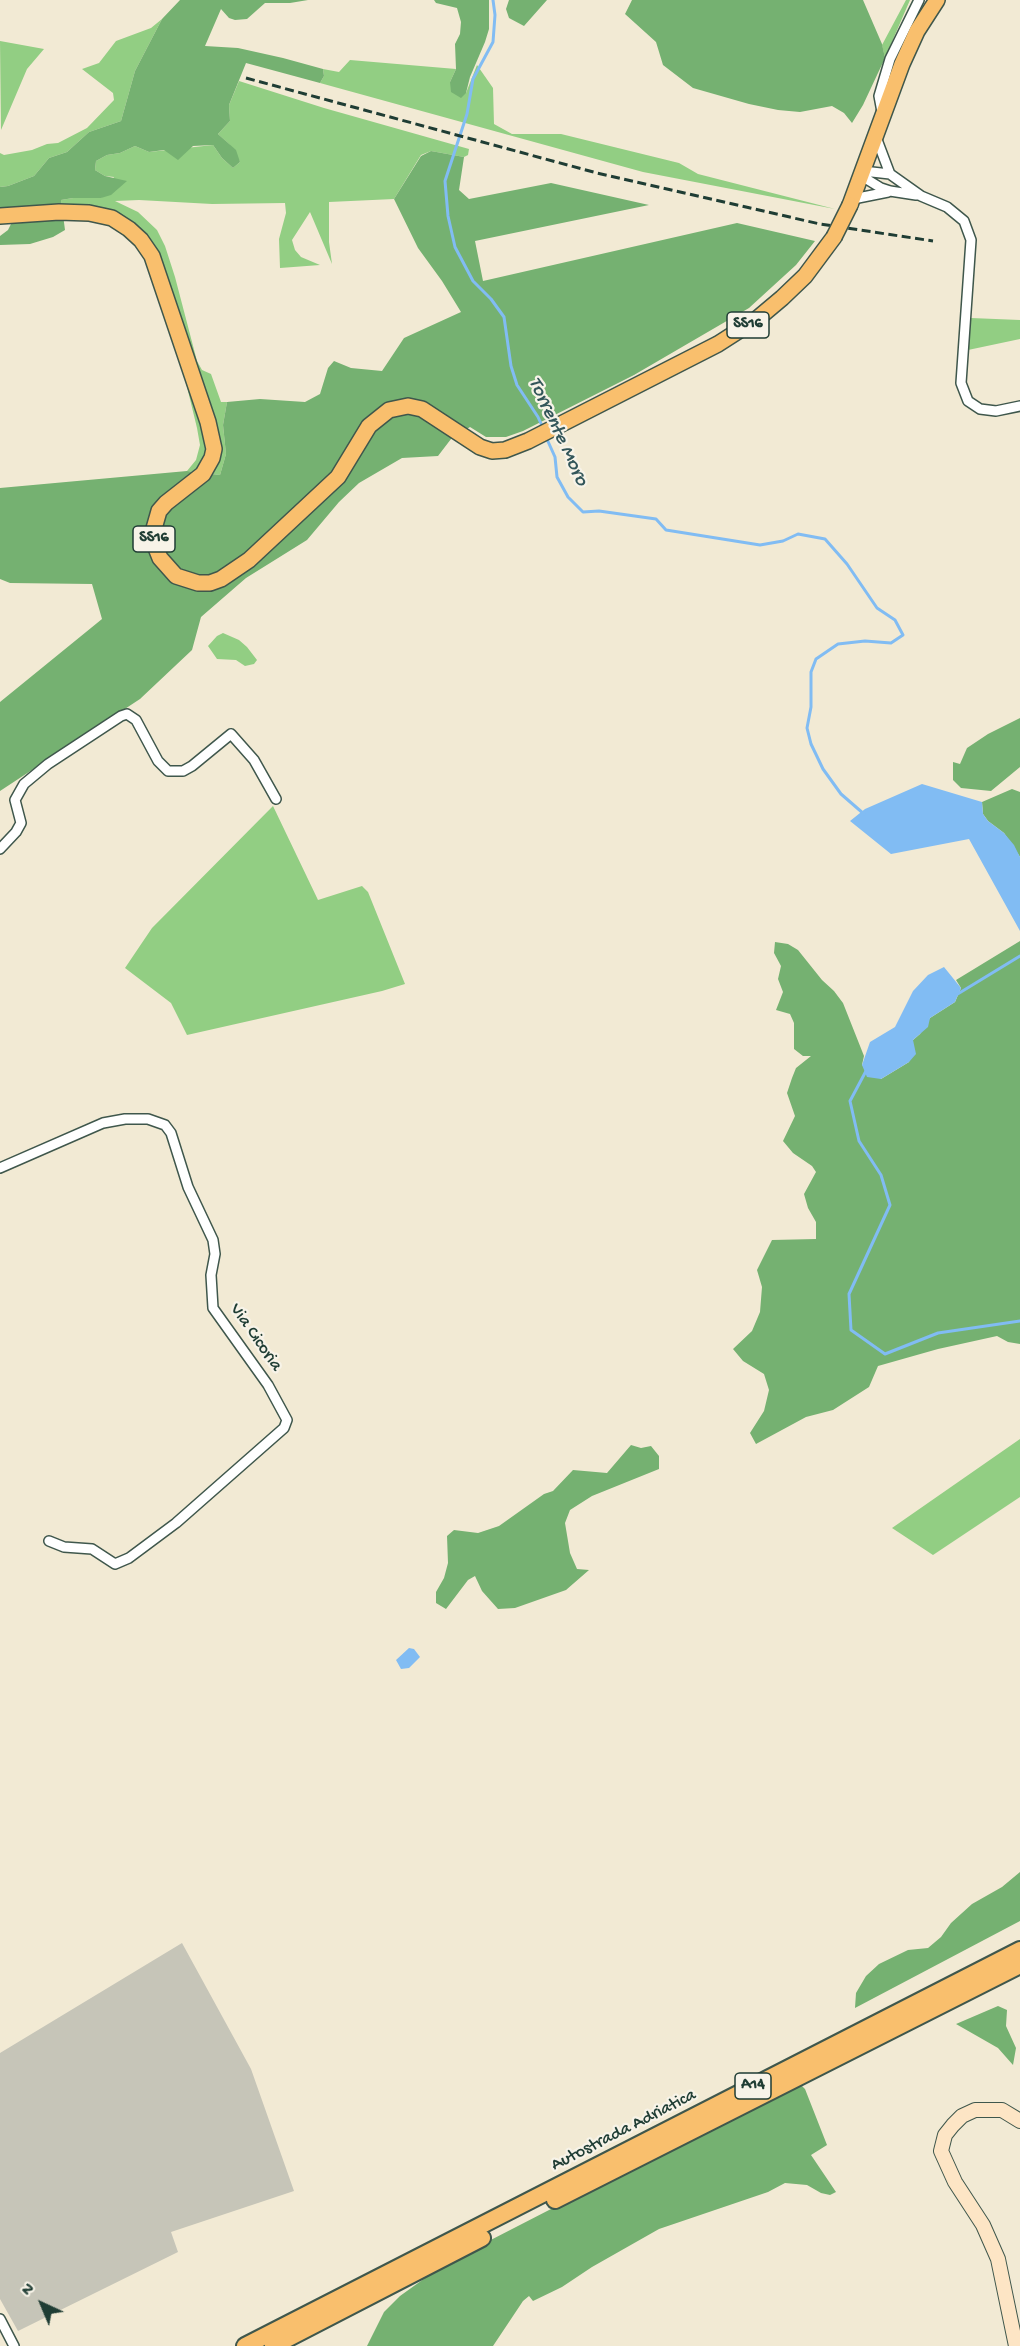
<!DOCTYPE html>
<style>
body{margin:0}
#map{position:relative;width:1020px;height:2346px;overflow:hidden;background:#f2ead4;font-family:"Gochi Hand",sans-serif}
canvas{display:block}
.north{position:absolute;left:12px;top:2274px;width:60px;height:60px;-webkit-text-stroke:4px #f7f3e8;paint-order:stroke;rotate:316deg;font-size:16px;font-weight:700;line-height:24px;text-align:center;color:#1f3d34}
.north::after{content:'';display:block;margin:auto;width:21px;height:27px;background:#1f3d34;clip-path:polygon(50% 0,100% 100%,50% 72%,0 100%)}
</style>
<div id="map">
<canvas width="1020" height="2346"></canvas>
<div class="north">N</div>
</div>
<script>
const g = document.querySelector('canvas').getContext('2d');
g.lineJoin = 'round';
function fillPath(path, color) { g.fillStyle = color; g.fill(path, 'evenodd'); }
const poly = rows => new Path2D(rows.map(r => 'M' + r).join(''));
function stroke(path, color, width, dash) { g.strokeStyle = color; g.lineWidth = width; g.lineCap = dash ? 'butt' : 'round'; g.setLineDash(dash || []); g.stroke(path); }
function label(font, color, halo, rows, align = 'center') {
  g.font = font + ' "Gochi Hand",sans-serif'; g.lineWidth = 4.5; g.setLineDash([]); g.textBaseline = 'middle'; g.strokeStyle = halo; g.fillStyle = color; for (const [text, x, y, turn = 0] of rows) {
    g.save(); g.translate(x, y); g.rotate((+turn || 0) * Math.PI / 180); g.textAlign = isNaN(turn) ? turn : align; if (halo) g.strokeText(text, 0, 0); g.fillText(text, 0, 0); g.restore();
  }
}
fillPath(poly([
 [182,1943,251,2069,294,2191,171,2232,178,2252,18,2331,0,2299,0,2053]
]), '#c6c5b8');
fillPath(poly([
 [906,0,910,0,885,58,882,45],
 [162,19,135,71,121,121,89,132,67,152,49,158,34,176,8,186,0,187,0,153,4,155,32,150,47,144,58,143,87,128,114,100,113,93,82,69,99,63,116,41,151,28],
 [0,41,44,49,27,69,1,130],
 [350,60,456,69,450,82,466,93,477,65,493,88,494,124,512,134,561,134,679,163,698,174,835,209,643,172,320,83,324,76,323,69,339,72],
 [239,81,324,108,469,149,468,155,464,157,431,151,421,155,394,199,329,202,329,242,332,264,310,212,292,240,295,250,301,257,320,265,280,268,279,239,286,213,285,203,212,204,139,200,115,201,138,212,157,230,165,246,175,277,197,361,202,370,211,374,221,402,227,402,223,425,226,454,220,475,187,471,196,460,200,445,197,428,180,358,144,258,134,244,119,231,103,221,74,218,63,220,61,200,73,198,101,198,114,177,105,176,95,170,96,161,107,155,120,153,135,146,149,152,213,145,222,158,233,168,240,162,229,144,218,134,230,121,229,105],
 [971,318,1020,320,1020,339,968,350],
 [223,633,239,640,247,647,257,660,254,664,245,666,236,660,217,659,208,646,217,636],
 [273,806,318,900,362,886,368,892,405,984,382,991,187,1035,171,1003,125,968,152,928],
 [1020,1439,1020,1497,933,1555,892,1528]
]), '#92ce83');
fillPath(poly([
 [180,0,308,0,290,3,265,3,247,19,235,20,229,18,221,9,205,46,238,48,283,58,323,69,324,76,320,83,246,63,229,105,230,121,218,134,236,150,240,162,233,168,222,158,213,145,193,146,178,160,164,150,149,152,135,146,120,153,107,155,96,161,95,170,105,176,127,181,111,195,101,198,73,198,61,200,65,230,53,237,30,244,0,245,0,236,8,230,12,222,5,208,0,208,0,187,8,186,34,176,49,158,67,152,89,132,121,121,135,71,162,19],
 [434,0,489,0,489,29,485,42,470,77,466,93,461,98,451,92,450,82,456,69,455,44,460,34,461,22,457,8,436,3],
 [509,0,547,0,524,26,509,18,506,9],
 [632,0,863,0,882,44,885,58,863,105,852,123,844,113,832,106,800,112,778,110,749,104,693,88,663,65,656,42,625,14],
 [431,151,464,157,459,190,469,199,551,183,649,205,475,241,483,281,737,223,815,241,796,265,749,308,634,375,523,431,506,437,486,437,470,427,451,439,438,456,402,458,359,483,339,502,307,540,246,578,201,617,192,650,140,699,0,791,0,702,102,619,92,584,10,583,0,579,0,488,187,471,220,475,226,454,223,425,227,402,260,399,305,402,320,394,328,368,334,361,351,368,382,371,404,338,461,312,442,281,418,248,394,199,421,156],
 [1020,718,1020,767,991,791,961,788,953,780,953,762,960,764,967,748,988,734],
 [1012,789,1020,792,1020,857,1004,833,988,821,983,814,982,802],
 [1020,941,1020,1344,1008,1342,997,1336,938,1349,878,1366,869,1387,833,1410,806,1417,756,1444,750,1433,764,1411,769,1390,764,1374,743,1361,733,1349,752,1331,760,1312,762,1287,757,1270,772,1240,816,1239,816,1222,808,1208,804,1194,816,1172,812,1166,793,1153,783,1141,795,1116,787,1093,792,1078,796,1068,811,1056,803,1056,794,1049,794,1023,790,1014,776,1010,783,992,778,979,781,966,774,953,775,942,788,944,798,950,822,980,834,991,843,1003,864,1056,862,1065,881,1079,909,1062,913,1040,920,1034,930,1018,955,1002,961,988,956,980],
 [631,1445,641,1448,651,1446,659,1456,659,1469,592,1496,570,1510,565,1523,570,1553,577,1569,589,1570,566,1590,515,1608,498,1609,482,1591,475,1576,468,1580,446,1609,436,1603,436,1592,444,1578,448,1563,447,1536,454,1530,478,1533,499,1526,544,1494,553,1491,573,1470,607,1473],
 [1020,1872,1020,1921,855,2008,856,1993,866,1976,879,1964,908,1950,928,1948,941,1937,951,1923,972,1904,1002,1887],
 [998,2006,1007,2010,1006,2026,1016,2048,1013,2065,998,2048,956,2024],
 [798,2082,805,2089,827,2145,811,2155,836,2192,830,2195,821,2193,807,2185,785,2183,768,2192,659,2229,592,2267,562,2287,533,2301,529,2296,523,2301,493,2346,367,2346,384,2312,400,2296,446,2263]
]), '#75b171');
fillPath(poly([
 [922,784,982,802,983,814,988,821,1004,833,1014,845,1020,857,1020,931,969,839,891,854,850,821,865,809],
 [944,967,961,988,955,1002,930,1018,928,1027,913,1040,916,1054,909,1062,881,1079,867,1077,862,1065,870,1042,895,1027,913,991,928,975],
 [409,1648,414,1649,420,1657,409,1668,401,1669,396,1660]
]), '#81bcf3');
stroke(poly([
 [493,0,495,15,493,42,473,79,467,114,445,181,448,216,455,247,473,281,491,299,504,317,511,366,517,385,538,417,543,428],
 [546,437,555,457,557,477,568,497,583,512,599,511,656,519,666,530,760,545,783,541,798,534,825,539,847,564,877,608,895,620,903,635,891,643,865,641,838,644,816,659,811,672,811,707,807,728,811,744,823,769,841,794,864,814],
 [956,995,1020,956],
 [866,1071,850,1101,859,1141,881,1175,890,1205,849,1294,851,1330,885,1354,938,1333,1020,1321]
]), '#81bcf3', 3);
const street = poly([
 [882,112,879,96,890,59,919,0],
 [876,137,890,174],
 [863,171,890,174,921,196,947,207,964,221,971,240,961,383,968,401,980,409,996,411,1020,406],
 [863,171,868,180,881,188,890,191,916,195],
 [853,199,888,192],
 [0,849,16,832,21,823,15,800,24,784,48,764,121,716,127,714,136,720,158,761,168,771,183,771,192,766,231,734,254,760,276,799],
 [0,1168,103,1123,125,1119,148,1119,165,1125,171,1133,188,1187,213,1240,215,1254,211,1275,213,1308,268,1385,287,1420,284,1428,176,1523,129,1558,115,1564,92,1549,64,1547,49,1541],
 [0,2319,14,2346]
]);
const secondary = poly([
 [1016,2346,998,2259,983,2225,955,2182,941,2151,945,2135,953,2125,962,2116,975,2110,1002,2110,1020,2121]
]);
const primary = poly([
 [850,205,902,64,917,31,937,0],
 [0,216,59,212,89,213,112,218,129,229,141,240,152,256,208,422,214,449,212,458,203,474,166,503,159,511,153,532,154,543,160,558,176,576,198,583,210,583,221,579,249,560,338,477,369,426,389,410,408,406,422,409,480,447,492,451,505,450,528,441,718,344,757,319,782,298,805,276,834,237]
]);
const highway = poly([
 [555,2200,1020,1965],
 [245,2346,1020,1950],
 [273,2346,482,2238]
]);
stroke(street, '#3f574c', 12);
stroke(secondary, '#3f574c', 16);
stroke(primary, '#3f574c', 18);
stroke(highway, '#3f574c', 20);
stroke(street, '#fff', 9);
stroke(secondary, '#fde5c5', 14);
stroke(primary, '#f9bf6d', 15);
stroke(highway, '#f9bf6d', 16);
stroke(poly([
 [246,78,597,173,820,224,933,241]
]), '#1f3d34', 3, [9, 4.5]);
const primaryBridge = poly([
 [834,237,850,205]
]);
stroke(primaryBridge, '#3f574c', 18, []);
stroke(primaryBridge, '#f9bf6d', 15);
for (const [x, y, w] of [
 [748,325,42],
 [154,539,42],
 [753,2086,36]
]) { const box = new Path2D(); box.roundRect(x - w / 2, y - 13, w, 26, 4.5); g.fillStyle = '#f7f3e8'; g.fill(box); stroke(box, '#1f3d34', 1.5); }
label('bold 16px', '#1f3d34', null, [
 ["SS16",748,325],
 ["SS16",154,539],
 ["A14",753,2086]
]);
label('18px', '#1f3d34', '#f7f3e8', [
 ["Via Cicoria",255,1338,55],
 ["Autostrada Adriatica",624,2131,-27]
]);
label('italic 20px', '#33565a', '#f7f3e8', [
 ["Torrente Moro",557,432,65]
]);
</script>
